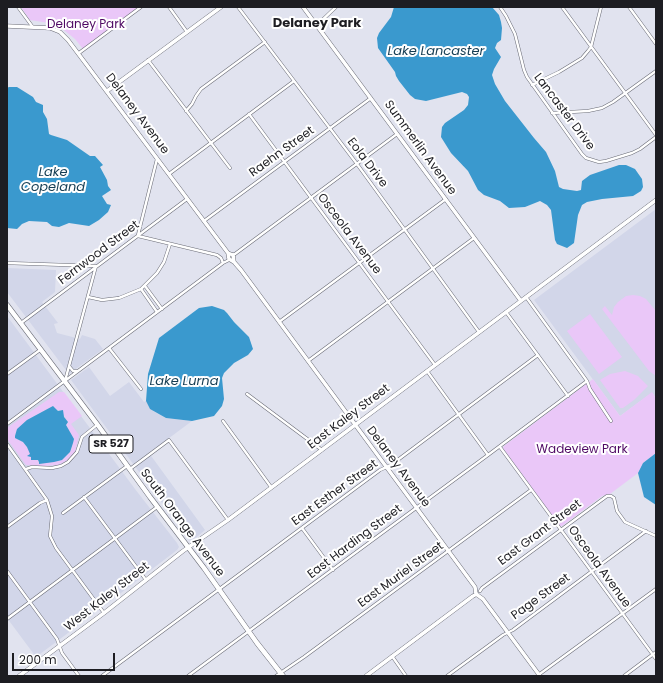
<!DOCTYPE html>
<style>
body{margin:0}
#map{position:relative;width:663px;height:683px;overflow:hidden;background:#e1e3ef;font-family:Poppins,sans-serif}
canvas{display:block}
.frame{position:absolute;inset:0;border:8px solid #1d1d22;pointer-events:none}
.scale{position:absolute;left:12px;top:653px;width:103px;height:18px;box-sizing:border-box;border:2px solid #1d1d22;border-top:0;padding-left:5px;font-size:12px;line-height:14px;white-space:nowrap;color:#1d1d22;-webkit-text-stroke:3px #fff;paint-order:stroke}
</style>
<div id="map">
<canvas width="663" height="683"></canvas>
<div class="frame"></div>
<div class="scale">200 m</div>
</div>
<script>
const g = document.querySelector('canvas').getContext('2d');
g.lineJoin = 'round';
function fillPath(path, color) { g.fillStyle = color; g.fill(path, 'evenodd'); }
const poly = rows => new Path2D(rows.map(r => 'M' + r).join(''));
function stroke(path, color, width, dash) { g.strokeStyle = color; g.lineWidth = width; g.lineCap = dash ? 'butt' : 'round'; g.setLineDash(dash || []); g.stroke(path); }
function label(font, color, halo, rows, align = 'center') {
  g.font = font + ' Poppins,sans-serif'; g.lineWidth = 4; g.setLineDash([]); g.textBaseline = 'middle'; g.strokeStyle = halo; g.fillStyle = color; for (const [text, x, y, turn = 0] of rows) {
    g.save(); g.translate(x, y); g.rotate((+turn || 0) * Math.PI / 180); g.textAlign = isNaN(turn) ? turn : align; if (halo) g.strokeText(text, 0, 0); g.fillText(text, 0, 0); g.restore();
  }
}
fillPath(poly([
 [656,209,656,398,652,393,620,416,534,300],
 [7,268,56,270,55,292,42,302,58,323,54,324,57,333,80,339,82,335,95,339,103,349,69,374,7,292],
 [7,316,135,489,177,543,179,547,177,550,104,606,36,657,7,618],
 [89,367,110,396,129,382,144,402,146,401,150,409,155,412,166,418,192,421,149,453,205,530,191,542,71,380]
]), '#d2d6e9');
fillPath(poly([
 [21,7,139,7,83,49,75,39,60,27,49,23,30,20],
 [633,295,640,296,646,299,656,311,656,376,649,371,602,309,605,306,612,315,614,307,618,302,626,296],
 [590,314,622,357,599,374,567,331],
 [625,371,638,376,648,386,634,400,623,408,620,408,600,380,610,374],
 [593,379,620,416,652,392,656,398,656,453,643,463,638,473,610,494,602,496,562,526,560,526,503,448,504,446],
 [59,392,64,392,82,416,71,424,79,435,75,452,66,461,58,465,43,466,26,465,7,439,7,428],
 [53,406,55,409,61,411,68,422,66,425,74,439,72,447,70,452,62,460,39,464,38,460,31,460,31,457,28,456,30,454,29,450,23,442,15,438,16,431,27,420]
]), '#eac7f8');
fillPath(poly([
 [394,7,492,7,499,15,501,22,502,28,501,40,497,43,495,48,501,57,494,69,492,75,495,84,505,101,534,138,546,152,555,171,559,187,563,189,577,191,581,190,582,181,590,175,619,165,626,165,635,169,642,179,643,187,641,191,633,196,602,199,587,202,582,205,578,215,574,243,567,248,557,244,555,240,551,210,547,205,540,201,525,207,509,208,500,201,484,195,478,190,468,171,451,153,441,137,442,127,445,123,464,110,468,105,469,97,467,94,462,92,426,101,415,99,410,95,399,81,396,76,395,72,378,48,377,38,379,33,391,17],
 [9,87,17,87,33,97,36,102,43,105,43,112,47,119,49,134,51,135,67,140,90,156,95,156,103,165,100,167,107,180,108,186,111,190,102,196,107,204,111,205,108,212,99,220,89,226,69,223,59,227,52,226,47,222,29,221,22,224,17,229,7,228,7,88],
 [212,306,224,310,227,313,234,322,249,337,253,349,248,355,234,363,224,373,222,378,224,399,222,406,214,416,192,421,166,418,150,409,146,401,148,374,159,338,199,308],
 [53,406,58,411,63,410,64,417,68,422,66,425,74,439,73,443,70,452,62,460,54,462,39,464,39,462,38,460,31,460,31,457,27,456,30,454,27,447,23,442,15,438,15,436,17,429,27,420],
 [656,453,656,505,644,497,638,473,643,463]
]), '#3a99ce');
const minor = poly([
 [18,7,32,26],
 [169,7,187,32],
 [238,7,357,164,479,332],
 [500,7,506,16,515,34,524,70,527,77,582,154,586,158,599,162,606,161,632,153,640,149,656,137],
 [562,7,656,135],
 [629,7,656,44],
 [317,25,336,7],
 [79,53,141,7],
 [148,60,230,168],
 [532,85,559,72,582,58,588,51,591,47,601,7],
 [186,111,192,104,196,96,201,89,265,42],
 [552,113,588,111,602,108,613,102,656,71],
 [249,114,435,365],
 [169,174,294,81],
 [204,221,371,98],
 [138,235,157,159],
 [138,236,217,255,221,258,223,263],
 [232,255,235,254,397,134],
 [7,263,96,266],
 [145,286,162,309],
 [141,289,157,312],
 [88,297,102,300,119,298,141,289,157,273,164,262,170,244],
 [526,297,587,381,590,389,611,421],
 [506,312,568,396],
 [279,322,446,199],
 [21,323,187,199],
 [109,348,141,389],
 [308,361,474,238],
 [69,366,73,371,77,371],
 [427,371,488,455],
 [7,374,40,350],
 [65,381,96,266],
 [247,394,322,450],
 [223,421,271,487],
 [7,424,223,263,229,260],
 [7,444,47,500,52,516,50,536,56,548,104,613],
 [500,447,656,659],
 [26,469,32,467,52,468,61,466,68,462,77,452,82,437,97,425],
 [130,469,169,440,228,520],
 [84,497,146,580],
 [63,513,127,466],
 [7,527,40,503,47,500],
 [302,528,333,570],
 [7,571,57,639,62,653,79,676],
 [480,591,482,588,607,496,611,496,614,498,617,511,625,522,656,536],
 [7,619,157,507],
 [392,656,406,676],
 [102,676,380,470,391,465,538,355],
 [188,676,488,455,587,381],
 [276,676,304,657,531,490],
 [447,676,503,635,513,630,646,531],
 [537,676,656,589],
 [624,676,656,652]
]);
const tertiary = poly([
 [303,7,521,301],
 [7,26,50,28,60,32,68,40,228,253,229,259,234,262,241,270,475,587,476,594,483,599,540,676],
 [107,91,221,7],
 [228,253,233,255,234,262],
 [19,676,104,613,183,551,228,520,656,200],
 [366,676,473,596,477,594]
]);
const primary = poly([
 [7,305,97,424,150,497,204,568,257,643,283,676]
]);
stroke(minor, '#6a6c76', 3.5);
stroke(tertiary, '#6a6c76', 4.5);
stroke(primary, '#6a6c76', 5.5);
stroke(minor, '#fff', 2.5);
stroke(tertiary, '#fff', 3.5);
stroke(primary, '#fff', 4.5);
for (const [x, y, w] of [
 [111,444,44]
]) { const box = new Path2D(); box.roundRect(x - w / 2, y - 9, w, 18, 3); g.fillStyle = '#fff'; g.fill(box); stroke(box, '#1d1d22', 1); }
label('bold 11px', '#1d1d22', null, [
 ["SR 527",111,444]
]);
label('12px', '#4f0964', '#fff', [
 ["Delaney Park",86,25],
 ["Wadeview Park",582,450]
]);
label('12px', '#1d1d22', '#fff', [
 ["Lancaster Drive",564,112,53],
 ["Delaney Avenue",137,114,53],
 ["Summerlin Avenue",420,148,54],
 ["Raehn Street",282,152,-36],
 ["Eola Drive",367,163,53],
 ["Osceola Avenue",349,234,53],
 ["Fernwood Street",99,253,-37],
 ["East Kaley Street",349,417,-37],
 ["Delaney Avenue",398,467,53],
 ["East Esther Street",335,493,-36],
 ["South Orange Avenue",182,523,53],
 ["East Grant Street",540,533,-37],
 ["East Harding Street",355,542,-37],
 ["Osceola Avenue",599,567,54],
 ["East Muriel Street",401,575,-36],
 ["West Kaley Street",107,597,-38],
 ["Page Street",541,597,-36]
]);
label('bold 13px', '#1d1d22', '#fff', [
 ["Delaney Park",317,24]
]);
label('italic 13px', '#163e54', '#fff', [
 ["Lake Lancaster",436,52],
 ["Lake",53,173],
 ["Copeland",53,188],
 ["Lake Lurna",184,382]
]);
</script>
